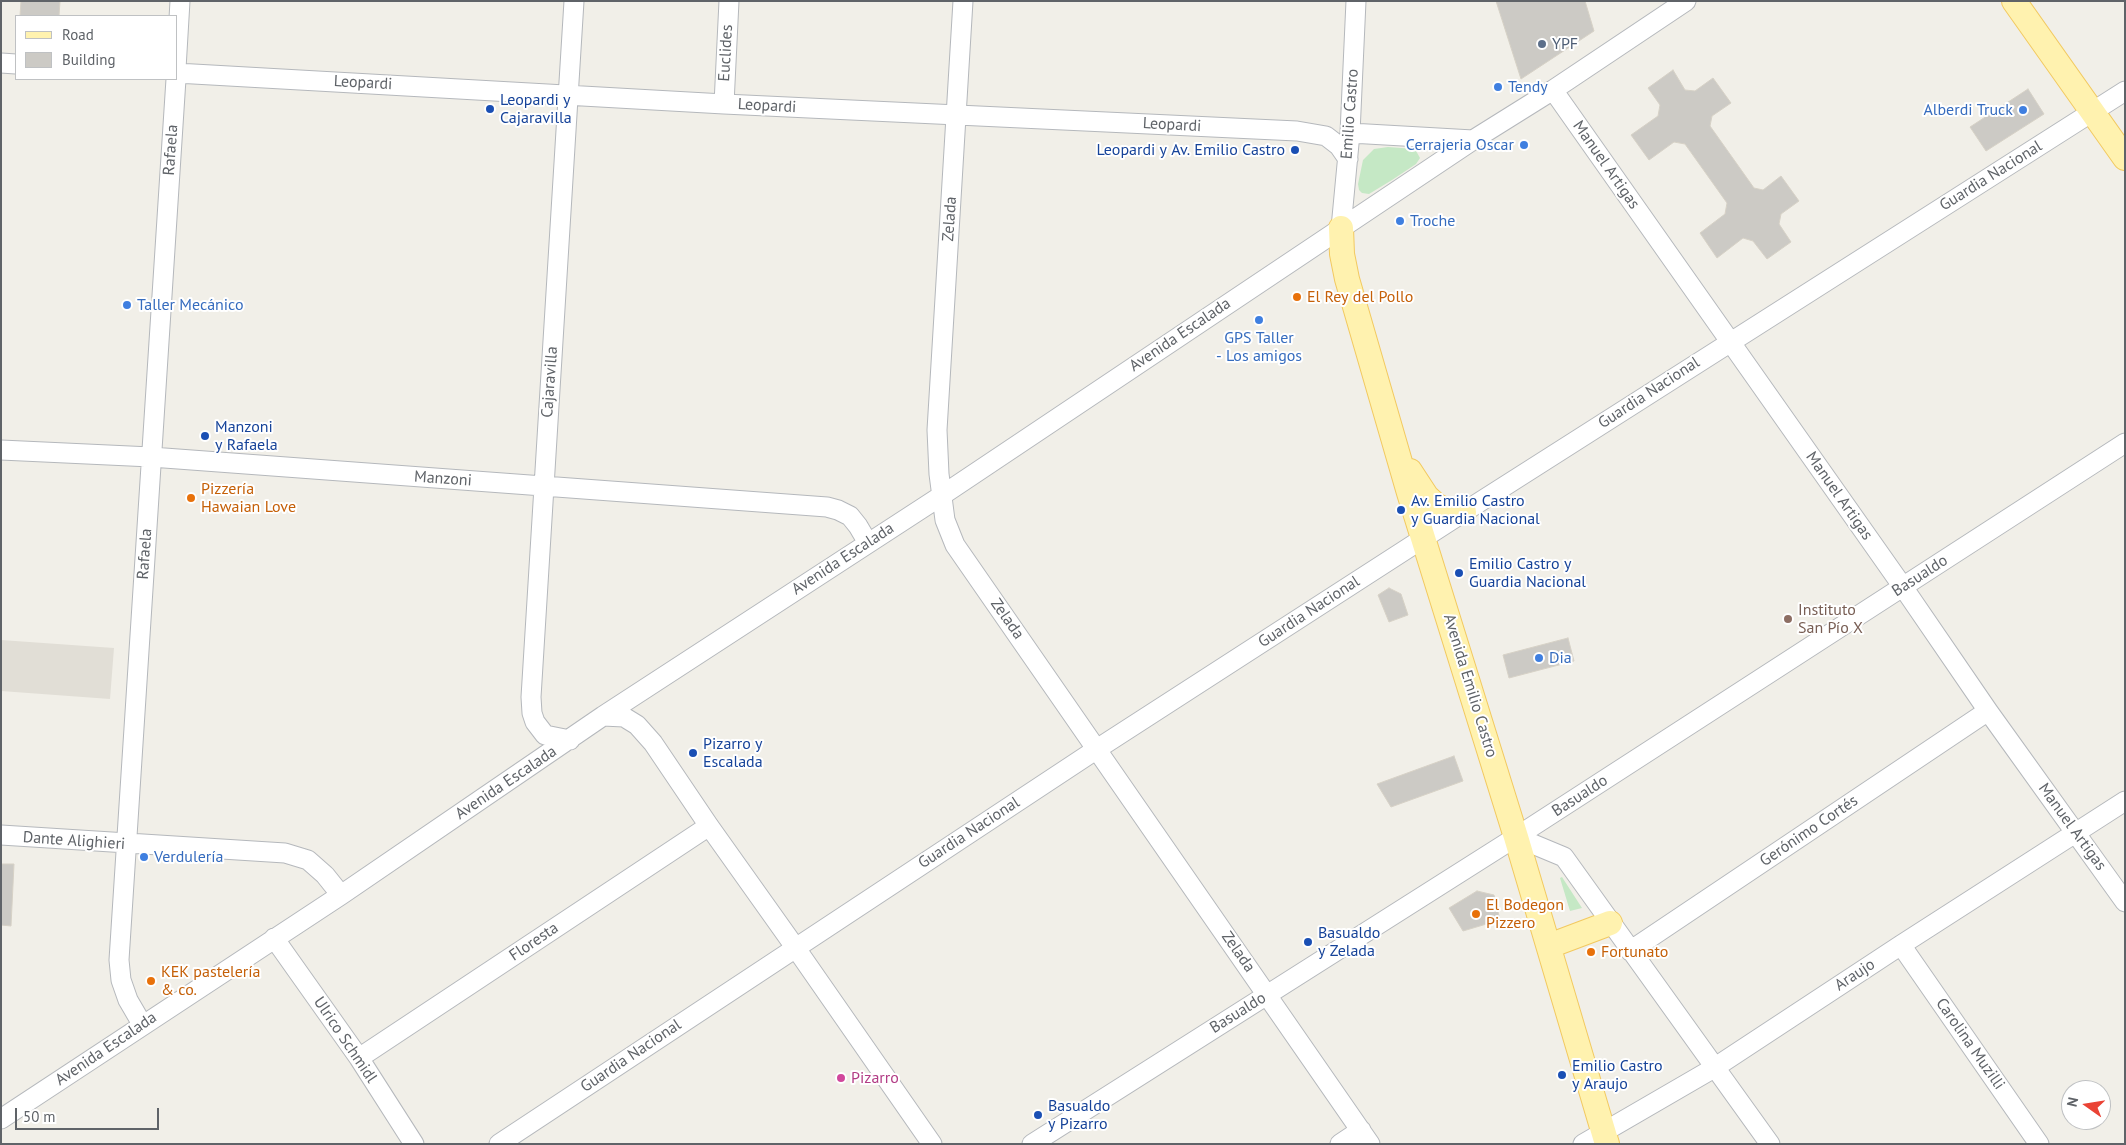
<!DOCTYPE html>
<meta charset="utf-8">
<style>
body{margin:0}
#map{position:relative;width:2126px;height:1145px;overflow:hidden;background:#f1efe8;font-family:"PT Sans",sans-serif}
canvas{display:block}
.frame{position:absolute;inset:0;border:2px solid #5f6368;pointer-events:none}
.legend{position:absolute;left:15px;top:15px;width:162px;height:65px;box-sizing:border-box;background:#fff;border:1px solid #bfc1c3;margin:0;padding:6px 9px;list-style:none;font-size:15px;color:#5f6368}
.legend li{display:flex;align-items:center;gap:10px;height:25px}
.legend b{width:25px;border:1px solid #bfc1c3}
.north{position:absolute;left:2061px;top:1080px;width:50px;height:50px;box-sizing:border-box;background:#fff;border:1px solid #bfc1c3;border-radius:50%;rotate:283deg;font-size:14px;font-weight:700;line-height:20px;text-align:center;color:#5f6368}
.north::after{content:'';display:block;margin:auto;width:18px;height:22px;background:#ea4335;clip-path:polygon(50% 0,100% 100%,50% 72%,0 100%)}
.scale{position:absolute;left:15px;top:1108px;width:144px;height:22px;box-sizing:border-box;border:2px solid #5f6368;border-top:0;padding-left:6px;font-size:15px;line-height:18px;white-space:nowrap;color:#5f6368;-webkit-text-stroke:4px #fff;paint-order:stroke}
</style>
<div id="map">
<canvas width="2126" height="1145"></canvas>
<div class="frame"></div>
<ul class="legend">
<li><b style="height:6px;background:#fff2af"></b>Road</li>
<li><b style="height:14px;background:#cccac5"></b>Building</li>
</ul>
<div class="north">N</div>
<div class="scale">50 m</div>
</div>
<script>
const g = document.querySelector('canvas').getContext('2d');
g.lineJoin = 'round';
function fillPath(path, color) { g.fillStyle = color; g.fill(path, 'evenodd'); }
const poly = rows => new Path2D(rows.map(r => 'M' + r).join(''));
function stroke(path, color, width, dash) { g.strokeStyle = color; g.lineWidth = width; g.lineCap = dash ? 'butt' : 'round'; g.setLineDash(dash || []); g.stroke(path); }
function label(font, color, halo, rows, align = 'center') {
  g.font = font + ' "PT Sans",sans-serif'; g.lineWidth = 4; g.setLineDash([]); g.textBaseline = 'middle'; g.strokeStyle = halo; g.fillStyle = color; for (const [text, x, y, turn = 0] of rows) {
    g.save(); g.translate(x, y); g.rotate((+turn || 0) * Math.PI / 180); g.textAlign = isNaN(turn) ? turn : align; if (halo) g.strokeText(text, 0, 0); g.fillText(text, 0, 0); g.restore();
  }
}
fillPath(poly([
 [1,640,114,648,110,699,1,691]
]), '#e1ded6');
fillPath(poly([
 [1388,147,1415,149,1420,158,1416,164,1392,180,1369,194,1362,193,1359,190,1358,184,1363,160,1374,149],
 [1562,877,1582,908,1570,911,1560,878]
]), '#c5e8c5');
const building = poly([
 [21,1,60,1,59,16,20,16,21,1],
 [1496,1,1585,1,1594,31,1521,79,1496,1],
 [1673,70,1685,90,1695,91,1713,78,1731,103,1712,116,1710,126,1754,188,1763,190,1781,176,1799,201,1781,214,1779,224,1791,242,1767,259,1753,241,1743,238,1717,258,1700,233,1725,214,1727,203,1685,144,1674,142,1649,160,1631,135,1658,116,1660,105,1648,88,1673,70],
 [2028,89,2044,114,1986,151,1970,127,2028,89],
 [1389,588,1401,594,1408,615,1389,622,1378,595,1389,588],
 [1568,638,1574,661,1509,678,1503,655,1568,638],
 [1454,756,1463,781,1391,807,1377,784,1454,756],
 [1,864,14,864,11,926,1,925,1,864],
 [1477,891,1494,895,1500,920,1463,931,1449,908,1477,891]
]);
fillPath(building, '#cccac5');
stroke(building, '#d6d1c6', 1);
const minor = poly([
 [963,1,937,430,939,474,945,520,955,545,1370,1144],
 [1,63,16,64],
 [176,69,180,1],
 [176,73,724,104,1297,131,1326,136,1339,146,1348,159],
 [1553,90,1903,587,1988,711,2125,902],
 [724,104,729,1],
 [1350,133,1473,140],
 [1341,228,1350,133,1356,1],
 [1,450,151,457,827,507,838,510,850,516,858,526,868,543],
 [603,716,624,717,637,725,653,743,709,826,795,947,932,1144],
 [570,740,545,735,535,722,532,713,531,697,574,1],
 [1,835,285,853,308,860,325,875,341,895],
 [1516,837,1564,857,1770,1144],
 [274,938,359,1058,414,1144],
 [1901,945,2039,1144],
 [1630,951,1988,711],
 [142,1024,128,1000,121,980,119,960,176,79],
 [359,1058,709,826],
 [1,1119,341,895,603,716,941,496,1473,140,1553,90,1686,1],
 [499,1144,1097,749,1464,512,2125,91],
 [1032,1144,1516,837,2125,443],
 [1340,1144,1361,1130],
 [1583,1144,1714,1068,1901,945,2125,801]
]);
const major = poly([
 [2014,1,2125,158],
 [1341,228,1342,254,1347,279,1409,493,1516,837,1607,1144],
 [1410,471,1427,497,1437,506,1447,511,1464,512],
 [1549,946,1610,923]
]);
stroke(minor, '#b5b8bc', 21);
stroke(major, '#f2c960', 26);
stroke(minor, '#fff', 19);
stroke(major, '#fff2af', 24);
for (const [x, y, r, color] of [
 [1542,44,5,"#5c6f8a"],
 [1498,87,5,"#3f7fe0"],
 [490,109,5,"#1a4fb4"],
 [2023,110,5,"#3f7fe0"],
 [1524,145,5,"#3f7fe0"],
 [1295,150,5,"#1a4fb4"],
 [1400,221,5,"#3f7fe0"],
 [1297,297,5,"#e8710a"],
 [127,305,5,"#3f7fe0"],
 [1259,320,5,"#3f7fe0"],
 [205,436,5,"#1a4fb4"],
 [191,498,5,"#e8710a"],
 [1401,510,5,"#1a4fb4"],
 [1459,573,5,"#1a4fb4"],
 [1788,619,5,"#8d6e63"],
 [1539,658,5,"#3f7fe0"],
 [693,753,5,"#1a4fb4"],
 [144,857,5,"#3f7fe0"],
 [1476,914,5,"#e8710a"],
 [1308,942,5,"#1a4fb4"],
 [1591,952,5,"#e8710a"],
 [151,981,5,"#e8710a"],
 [1562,1075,5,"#1a4fb4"],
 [841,1078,5,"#d1479c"],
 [1038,1115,5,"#1a4fb4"]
]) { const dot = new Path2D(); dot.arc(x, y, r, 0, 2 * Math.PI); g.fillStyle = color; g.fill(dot); stroke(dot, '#fff', 2); }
label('16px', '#4e5e75', '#fff', [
 ["YPF",1552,44]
], 'left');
label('16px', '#5f6368', '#fff', [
 ["Euclides",726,53,-87],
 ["Leopardi",363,83,3],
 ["Leopardi",767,106,3],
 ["Emilio Castro",1350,114,-86],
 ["Leopardi",1172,125,3],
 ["Rafaela",171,150,-86],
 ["Manuel Artigas",1606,165,55],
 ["Guardia Nacional",1991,176,-32],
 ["Zelada",950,219,-86],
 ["Avenida Escalada",1180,335,-34],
 ["Cajaravilla",550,382,-86],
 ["Guardia Nacional",1649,393,-33],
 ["Manzoni",443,479,4],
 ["Manuel Artigas",1839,496,55],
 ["Rafaela",145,554,-86],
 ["Avenida Escalada",843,559,-33],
 ["Basualdo",1920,576,-33],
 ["Guardia Nacional",1309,612,-33],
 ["Zelada",1007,619,55],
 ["Avenida Emilio Castro",1470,686,73],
 ["Avenida Escalada",506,783,-34],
 ["Basualdo",1580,796,-33],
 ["Manuel Artigas",2072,827,54],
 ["Gerónimo Cortés",1809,831,-34],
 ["Guardia Nacional",969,833,-33],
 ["Dante Alighieri",74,841,4],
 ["Floresta",534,942,-34],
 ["Zelada",1238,952,55],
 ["Araujo",1855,975,-33],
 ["Basualdo",1238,1013,-32],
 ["Ulrico Schmidl",345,1040,56],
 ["Carolina Muzilli",1970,1044,55],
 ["Avenida Escalada",106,1049,-34],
 ["Guardia Nacional",631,1056,-34]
]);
label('16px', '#366cbe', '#fff', [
 ["Tendy",1508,87],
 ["Alberdi Truck",2013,110,"right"],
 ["Cerrajeria Oscar",1514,145,"right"],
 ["Troche",1410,221],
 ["Taller Mecánico",137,305],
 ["GPS Taller",1259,338,"center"],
 ["- Los amigos",1259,356,"center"],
 ["Dia",1549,658],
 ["Verdulería",154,857]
], 'left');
label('16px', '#164399', '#fff', [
 ["Leopardi y",500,100],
 ["Cajaravilla",500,118],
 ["Leopardi y Av. Emilio Castro",1285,150,"right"],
 ["Manzoni",215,427],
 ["y Rafaela",215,445],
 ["Av. Emilio Castro",1411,501],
 ["y Guardia Nacional",1411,519],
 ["Emilio Castro y",1469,564],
 ["Guardia Nacional",1469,582],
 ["Pizarro y",703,744],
 ["Escalada",703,762],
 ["Basualdo",1318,933],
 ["y Zelada",1318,951],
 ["Emilio Castro",1572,1066],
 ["y Araujo",1572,1084],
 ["Basualdo",1048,1106],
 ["y Pizarro",1048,1124]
], 'left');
label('16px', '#c56008', '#fff', [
 ["El Rey del Pollo",1307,297],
 ["Pizzería",201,489],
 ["Hawaian Love",201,507],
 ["El Bodegon",1486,905],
 ["Pizzero",1486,923],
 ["Fortunato",1601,952],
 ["KEK pastelería",161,972],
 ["& co.",161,990]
], 'left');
label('16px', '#785e54', '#fff', [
 ["Instituto",1798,610],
 ["San Pío X",1798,628]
], 'left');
label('16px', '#b23c85', '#fff', [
 ["Pizarro",851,1078]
], 'left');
</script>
